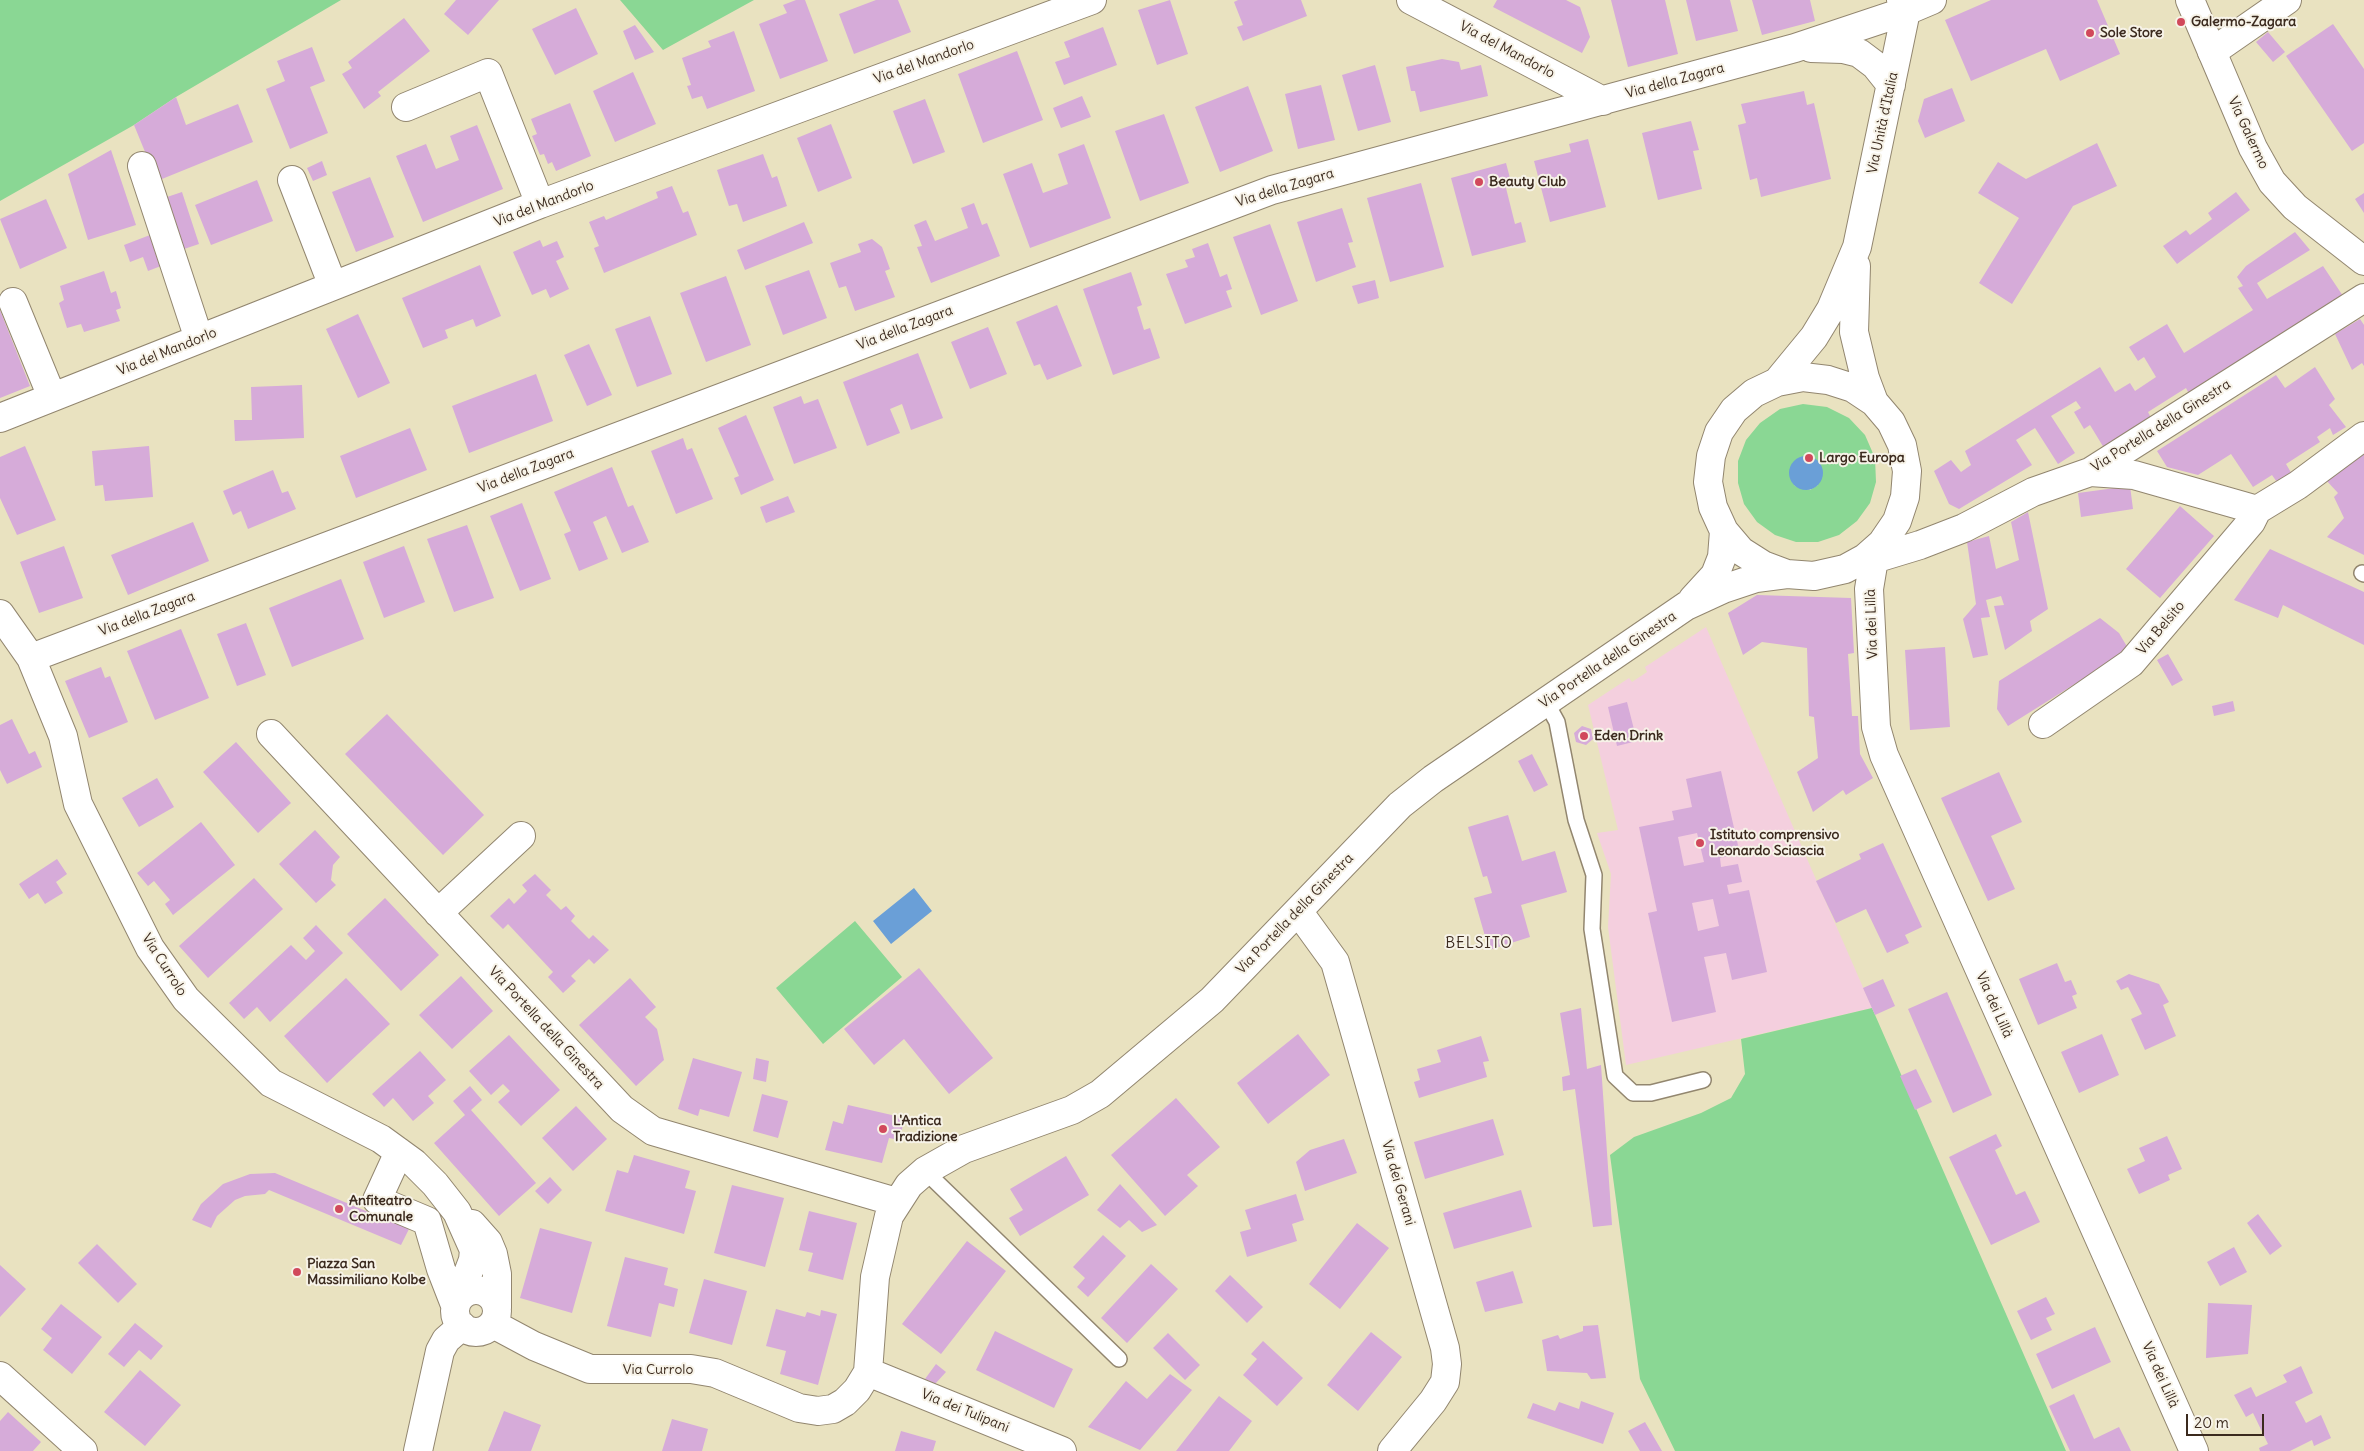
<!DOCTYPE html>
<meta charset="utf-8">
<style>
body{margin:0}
#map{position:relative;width:2364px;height:1451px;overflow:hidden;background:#e9e2c0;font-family:Delius,sans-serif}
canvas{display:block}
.scale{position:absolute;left:2186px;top:1414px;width:78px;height:22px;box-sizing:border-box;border:2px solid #3b2a1e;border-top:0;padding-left:6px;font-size:15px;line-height:18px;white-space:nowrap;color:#3b2a1e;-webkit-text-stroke:4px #f7f3e8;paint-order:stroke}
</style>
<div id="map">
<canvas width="2364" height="1451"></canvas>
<div class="scale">20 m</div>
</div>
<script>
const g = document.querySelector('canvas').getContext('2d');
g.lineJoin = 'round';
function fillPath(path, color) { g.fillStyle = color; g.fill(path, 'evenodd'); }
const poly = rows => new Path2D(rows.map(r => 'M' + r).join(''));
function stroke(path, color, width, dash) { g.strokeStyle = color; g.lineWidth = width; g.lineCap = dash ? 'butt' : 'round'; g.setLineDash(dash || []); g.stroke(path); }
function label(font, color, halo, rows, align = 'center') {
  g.font = font + ' Delius,sans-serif'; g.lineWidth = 4; g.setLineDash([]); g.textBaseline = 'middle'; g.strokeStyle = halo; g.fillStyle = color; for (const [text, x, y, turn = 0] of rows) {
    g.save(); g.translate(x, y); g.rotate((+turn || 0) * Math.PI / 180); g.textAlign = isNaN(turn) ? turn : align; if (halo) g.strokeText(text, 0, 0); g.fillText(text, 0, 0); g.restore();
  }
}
fillPath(poly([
 [1706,627,1872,1008,1626,1065,1608,927,1611,874,1597,833,1618,830,1588,705,1629,678,1632,682,1647,672,1645,667]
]), '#f4cfde');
fillPath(poly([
 [0,0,341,0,176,97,134,125,0,201],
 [620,0,754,0,663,50],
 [1803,404,1827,407,1849,418,1865,435,1875,458,1876,482,1870,503,1857,521,1839,535,1818,542,1796,542,1775,535,1757,522,1744,504,1738,483,1738,461,1746,440,1760,423,1780,409],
 [1790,468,1818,485,1810,490,1795,486,1790,478],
 [855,921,902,977,823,1044,776,988],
 [1872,1008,2066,1451,1675,1451,1640,1379,1610,1155,1634,1137,1701,1113,1731,1098,1745,1074,1741,1039]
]), '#8ad794');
fillPath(poly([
 '1789 473a17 17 0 1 1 34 0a17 17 0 1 1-34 0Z',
 [914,888,932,911,891,944,873,921]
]), '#6a9fd7');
fillPath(poly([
 [456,0,499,0,468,35,444,14],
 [796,0,805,0,828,61,780,79,759,24,787,13,783,5],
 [876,0,898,0,911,32,854,54,839,14],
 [1170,0,1188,54,1157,65,1138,10],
 [1238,0,1301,0,1307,16,1243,41,1237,27,1243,25,1234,2],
 [1497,0,1566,0,1580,7,1590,37,1582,53,1493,7],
 [1611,0,1665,0,1678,54,1628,67],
 [1686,0,1730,0,1738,31,1696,41],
 [1752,0,1810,0,1815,21,1762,35],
 [1991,0,2097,0,2120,54,2060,81,2046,49,1971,81,1945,20],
 [576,8,598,54,555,75,532,29],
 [404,18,430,51,378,92,381,96,364,109,342,74,352,68,348,62],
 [2333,24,2364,69,2364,143,2352,151,2286,56],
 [635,25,654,52,635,60,623,31],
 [1103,27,1117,65,1064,85,1055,62,1070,57,1064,42],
 [734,31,755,91,707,109,702,96,692,99,687,86,691,85,682,58,711,47,708,41],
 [2268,32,2285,52,2273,62,2256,42],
 [312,47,325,81,310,87,328,133,290,149,266,89,285,81,277,61],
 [1017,51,1043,120,983,143,958,74],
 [1442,59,1459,62,1461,70,1481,65,1488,96,1420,112,1415,91,1411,91,1406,67],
 [1375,65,1391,122,1358,131,1342,75],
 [633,72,656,124,615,142,593,91],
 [1321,85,1335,140,1298,149,1285,94],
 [1248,86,1273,151,1220,172,1195,107],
 [1952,88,1965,121,1925,138,1918,121,1924,99],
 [1804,91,1807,105,1814,103,1831,179,1761,197,1757,178,1750,180,1738,125,1746,123,1741,104],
 [1082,96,1091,117,1061,128,1053,108],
 [176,97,186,125,238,104,253,142,157,181,134,125],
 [925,99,945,152,913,164,893,111],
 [570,103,591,156,556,171,552,162,548,164,544,154,540,155,532,136,537,134,531,119],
 [1164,114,1189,183,1140,201,1115,131],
 [1691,121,1699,150,1693,151,1702,189,1658,200,1642,133],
 [831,124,852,178,818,192,797,138],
 [477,125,503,189,423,222,396,156,426,144,436,169,459,160,450,136],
 [1588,139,1606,207,1550,222,1534,161,1571,152,1569,144],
 [2097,143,2117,186,2073,206,2012,304,1979,283,2019,218,1978,193,1998,162,2026,179],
 [1084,144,1111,218,1030,248,1003,174,1032,163,1043,193,1068,184,1058,154],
 [111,150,136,225,88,240,68,174],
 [763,154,772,178,777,176,787,206,743,222,737,204,729,206,717,170],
 [322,161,327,175,313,181,307,168],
 [1506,163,1511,182,1505,184,1515,224,1521,222,1526,242,1472,256,1451,178],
 [370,177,394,237,356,252,332,192],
 [257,180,273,221,211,245,195,205],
 [1421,183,1444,267,1390,282,1367,198],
 [672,186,683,213,688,211,697,235,604,273,594,248,599,246,589,222,604,216,606,220,658,198,656,192],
 [182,192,199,244,181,250,164,198],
 [2236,192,2250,210,2177,264,2163,246,2186,230,2190,235,2212,219,2208,213],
 [2364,193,2364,213,2355,199],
 [46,199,67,248,20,269,0,219],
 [974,203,982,225,987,223,1000,256,931,283,917,247,922,246,914,225,926,220,935,241,968,228,961,208],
 [1342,208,1353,242,1348,243,1356,267,1316,282,1297,222],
 [804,222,813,243,745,270,737,250],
 [1270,224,1298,301,1261,315,1233,237],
 [2295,232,2310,250,2257,283,2267,299,2323,266,2343,296,2189,394,2186,388,2148,412,2151,418,2104,448,2090,425,2084,429,2074,412,2081,408,2076,401,2051,416,2075,453,2058,464,2035,428,2016,440,2032,465,1959,509,1949,504,1934,471,1951,460,1961,472,1971,465,1965,451,2100,367,2115,392,2130,383,2135,391,2156,377,2144,357,2138,361,2129,347,2167,324,2184,353,2253,310,2238,288,2243,286,2237,277,2246,266],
 [150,235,161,266,148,271,143,257,130,262,124,245],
 [872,239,882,247,890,269,885,271,895,297,855,311,846,286,839,288,830,263,861,252,858,244],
 [540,240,543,247,557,241,564,257,556,261,569,289,550,298,546,289,532,295,513,252],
 [1208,243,1220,277,1227,274,1232,289,1226,291,1232,307,1185,324,1166,274,1188,267,1185,260,1195,257,1192,249],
 [480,265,501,316,476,327,473,319,445,330,448,338,423,348,402,298],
 [809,270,827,318,783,335,765,286],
 [104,271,111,293,116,291,121,308,116,310,120,321,84,332,81,324,67,328,59,303,64,300,60,286],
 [1131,272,1142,305,1137,307,1144,330,1150,328,1160,358,1113,375,1083,289],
 [726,276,751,345,706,362,680,293],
 [1375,280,1379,298,1358,304,1352,286],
 [1057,305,1082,366,1047,380,1040,364,1034,366,1016,322],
 [0,310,30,386,0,398],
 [358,314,390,383,358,398,326,329],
 [650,316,672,374,637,387,615,329],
 [2360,319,2364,325,2364,366,2362,363,2352,370,2335,334],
 [988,327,1007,374,970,389,951,342],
 [589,344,612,395,587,406,564,355],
 [918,353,943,418,911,430,902,404,890,409,900,433,867,446,843,382],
 [2315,367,2335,399,2329,405,2346,427,2333,435,2330,428,2317,437,2320,442,2286,464,2293,476,2279,485,2272,475,2253,487,2231,454,2198,475,2167,467,2157,451,2276,375,2285,388],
 [536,374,553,421,469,453,452,406],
 [302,385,304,438,235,441,234,420,252,420,251,387],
 [801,396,804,404,818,399,837,448,794,464,773,407],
 [746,415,774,480,741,495,734,478,739,476,718,428],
 [410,428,427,470,356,498,340,456],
 [683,438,687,450,692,448,713,499,676,514,651,451],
 [25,446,56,520,17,535,0,498,0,457],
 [149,446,153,497,105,501,103,485,95,486,92,451],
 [2364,450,2364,555,2327,537,2344,518,2334,497,2338,493,2325,479],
 [612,467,628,507,633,505,649,542,622,553,606,516,593,522,608,559,579,571,564,534,571,531,554,492],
 [273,470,282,493,288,491,296,509,248,529,241,511,233,515,223,491],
 [2130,486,2133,509,2081,517,2078,493],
 [788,496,795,512,766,523,760,507],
 [522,503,551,579,520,591,490,516],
 [2180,506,2214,536,2160,598,2126,569],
 [2028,512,2048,609,2030,621,2032,631,2005,650,1994,606,2004,605,2001,596,1986,600,1990,617,1981,618,1988,655,1973,658,1963,619,1976,604,1967,542,1989,536,1996,569,2019,560,2011,522],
 [193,522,209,561,128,595,111,555],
 [467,525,494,598,454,612,427,539],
 [64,546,83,598,39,613,20,562],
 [404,546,425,602,384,618,363,562],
 [2270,549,2364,592,2364,645,2283,605,2278,618,2234,600],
 [341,579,364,639,292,667,269,608],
 [1757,595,1851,598,1854,653,1848,654,1852,716,1858,716,1860,754,1873,778,1846,795,1843,790,1813,812,1797,772,1818,758,1814,717,1809,716,1807,648,1762,642,1743,655,1728,613],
 [2100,618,2119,633,2129,650,2008,726,1997,709,1999,681],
 [246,623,266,675,237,686,217,634],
 [181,629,209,698,155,720,127,651],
 [1945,647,1950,727,1910,730,1905,650],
 [2168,654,2183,680,2172,686,2157,660],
 [101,667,105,678,110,676,128,722,89,738,65,681],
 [2233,701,2235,711,2214,716,2212,706],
 [1627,702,1637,741,1617,746,1608,707],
 [387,714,484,815,443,855,345,754],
 [12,719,29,754,35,751,42,767,7,784,0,770,0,725],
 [1582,726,1591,729,1593,739,1586,745,1576,742,1574,733],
 [236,742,291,803,258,833,203,772],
 [1532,754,1548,785,1534,792,1518,761],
 [1721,771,1740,854,1720,858,1721,867,1738,864,1742,882,1727,885,1729,894,1749,890,1767,972,1732,980,1726,953,1704,957,1716,1012,1672,1022,1648,913,1657,911,1639,827,1674,820,1672,811,1692,807,1686,779],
 [1697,833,1704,862,1684,866,1678,837],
 [1713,899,1719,926,1698,931,1692,903],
 [1999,772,2022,822,1991,836,2015,889,1988,901,1941,798],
 [157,778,174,807,139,827,122,798],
 [1508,815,1522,861,1555,851,1567,892,1521,905,1530,937,1489,950,1474,898,1492,893,1487,876,1483,877,1468,827],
 [201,822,235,865,173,915,165,904,170,900,154,881,148,886,137,873],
 [315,830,340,857,333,865,331,880,336,885,316,903,279,864],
 [1883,843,1922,927,1905,935,1909,943,1887,953,1866,909,1836,923,1816,881,1861,859,1859,854],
 [57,859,67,874,56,882,63,893,45,904,38,893,29,899,19,884],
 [535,874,551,890,546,895,561,910,566,906,575,916,571,921,589,939,593,935,609,950,594,964,589,959,571,976,576,981,563,993,548,977,553,972,508,924,503,929,490,916,509,898,514,904,527,891,522,885],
 [254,878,283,909,208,978,179,946],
 [385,898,439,955,401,991,347,934],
 [316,925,343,953,270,1022,257,1007,244,1019,229,1003,291,945,306,960,315,951,303,938],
 [2057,963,2065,982,2071,980,2077,994,2072,996,2077,1008,2038,1025,2019,979],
 [919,968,993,1058,949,1094,904,1039,874,1065,844,1029],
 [2129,974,2159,984,2169,1002,2163,1005,2176,1036,2145,1050,2131,1019,2142,1014,2128,987,2121,990,2116,981],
 [461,976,493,1011,452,1049,419,1015],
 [346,978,390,1024,327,1083,284,1036],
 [630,978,656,1007,645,1017,657,1029,664,1060,636,1086,579,1025],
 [1883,979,1895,1006,1875,1015,1863,988],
 [1947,992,1992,1095,1953,1113,1908,1009],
 [1581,1008,1587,1069,1601,1065,1612,1225,1593,1227,1575,1089,1563,1091,1562,1077,1570,1075,1560,1013],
 [1298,1034,1330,1075,1268,1124,1237,1083],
 [2102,1034,2119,1075,2079,1093,2061,1052],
 [509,1035,560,1090,521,1126,498,1102,510,1091,503,1084,491,1095,469,1071],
 [1481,1036,1489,1061,1483,1062,1487,1077,1419,1098,1414,1082,1420,1080,1417,1069,1441,1062,1437,1050],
 [420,1051,446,1080,428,1096,434,1103,413,1121,393,1098,384,1107,372,1094],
 [693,1058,742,1072,729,1117,700,1109,698,1116,678,1109],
 [756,1058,769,1061,766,1082,753,1079],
 [1916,1069,1932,1102,1915,1110,1900,1076],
 [470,1086,482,1100,471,1110,536,1183,499,1216,434,1143,465,1115,453,1101],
 [762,1094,788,1101,778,1138,753,1131],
 [1176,1098,1220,1147,1187,1175,1198,1186,1165,1216,1111,1155],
 [848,1105,905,1118,899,1140,889,1138,882,1163,825,1150,833,1121,843,1124],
 [576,1106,607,1139,573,1171,542,1138],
 [1493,1119,1504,1155,1425,1179,1414,1142],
 [1996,1134,2002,1146,1995,1150,2016,1195,2025,1191,2040,1222,1991,1245,1949,1157],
 [2167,1136,2182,1169,2168,1175,2170,1180,2139,1194,2127,1169,2145,1161,2139,1148],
 [1344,1139,1357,1173,1305,1191,1296,1162,1310,1150],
 [634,1155,690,1171,685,1188,696,1191,684,1234,605,1211,617,1170,628,1173],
 [1066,1156,1089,1195,1020,1236,1009,1218,1023,1210,1010,1189],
 [275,1173,409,1229,401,1245,269,1190,265,1194,245,1196,235,1200,217,1216,211,1228,192,1220,201,1204,223,1184,250,1174],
 [550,1177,562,1190,548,1204,535,1191],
 [1120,1184,1157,1225,1142,1232,1129,1220,1120,1228,1097,1210],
 [732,1185,784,1198,765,1267,714,1253],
 [1521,1190,1532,1227,1454,1249,1443,1213],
 [1296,1194,1304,1220,1292,1224,1297,1241,1247,1257,1240,1232,1251,1229,1245,1210],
 [809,1211,857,1223,843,1280,808,1271,813,1253,799,1250],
 [2258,1214,2282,1246,2270,1255,2247,1223],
 [1357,1223,1389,1248,1340,1309,1309,1284],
 [540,1228,592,1242,572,1313,520,1298],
 [1103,1235,1126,1256,1088,1297,1077,1287,1085,1278,1073,1267],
 [967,1241,1006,1271,941,1354,902,1324],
 [97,1244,137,1284,118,1303,78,1263],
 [2234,1247,2247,1272,2220,1286,2207,1262],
 [625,1257,668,1268,664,1285,678,1289,674,1307,659,1303,651,1337,607,1326],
 [1151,1264,1178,1289,1127,1343,1101,1318],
 [0,1265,26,1289,0,1317],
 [1513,1271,1523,1303,1485,1312,1476,1282],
 [1230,1275,1263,1307,1247,1323,1215,1291],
 [704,1279,747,1291,732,1345,689,1333],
 [2046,1297,2055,1314,2046,1318,2052,1330,2031,1340,2017,1311],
 [2208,1303,2252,1305,2248,1354,2206,1358],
 [61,1304,102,1337,72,1374,43,1350,52,1338,41,1329],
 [776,1309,805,1317,807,1312,820,1316,821,1310,837,1314,818,1385,780,1374,786,1351,766,1346],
 [135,1323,163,1346,151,1360,139,1350,124,1367,108,1354],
 [1598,1325,1606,1378,1591,1379,1587,1373,1547,1371,1542,1340,1558,1335,1560,1339,1583,1331,1583,1326],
 [2095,1327,2111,1362,2052,1389,2036,1354],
 [995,1331,1073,1369,1054,1408,976,1370],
 [1371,1332,1402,1357,1358,1411,1327,1385],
 [1168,1333,1200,1365,1185,1380,1153,1348],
 [1263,1341,1303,1378,1277,1406,1243,1375,1257,1359,1251,1354],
 [936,1364,946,1372,935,1384,925,1379],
 [2301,1366,2313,1393,2295,1402,2306,1423,2321,1415,2331,1438,2314,1446,2312,1440,2290,1451,2260,1451,2259,1448,2268,1444,2253,1413,2246,1417,2234,1395,2251,1387,2256,1397,2287,1382,2283,1375],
 [140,1370,181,1405,145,1446,104,1412],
 [1170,1374,1192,1390,1140,1450,1088,1427,1126,1381,1147,1399],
 [2074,1394,2094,1439,2119,1427,2131,1451,2070,1451,2049,1406],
 [1219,1396,1252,1421,1229,1451,1176,1451],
 [1581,1401,1614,1413,1603,1444,1527,1418,1533,1403,1555,1411,1559,1402,1579,1409],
 [504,1411,541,1425,531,1451,488,1451],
 [8,1412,41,1442,33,1451,0,1451,0,1421],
 [672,1419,708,1429,702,1451,662,1451],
 [1645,1422,1662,1451,1640,1451,1628,1431],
 [901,1431,936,1441,933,1451,895,1451]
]), '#d6abd9');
const lane = poly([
 [2362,573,2364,574],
 [1546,702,1557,722,1576,820,1594,875,1592,929,1615,1076,1633,1093,1651,1093,1703,1080],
 [925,1171,1119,1359]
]);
const street = poly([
 [1411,0,1603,101],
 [1811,48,1843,49,1859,53,1875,65,1891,85],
 [2212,52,2287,0],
 [406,107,488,73,540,204],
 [142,166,199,339],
 [292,180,333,286],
 [1856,266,1854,332,1865,378,1874,402],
 [13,302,52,397],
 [1777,382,1814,337,1831,309,1857,247,1906,11,1901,0],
 [0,418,540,204,1092,0],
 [2090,472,2134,475,2257,510],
 [1882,543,1874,559,1869,589,1876,727,1884,755,2194,1451],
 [1864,562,1920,545,1964,528,2033,492,2090,472,2364,298],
 [1693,599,1715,575,1722,557,1724,531],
 [0,614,31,658,63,736,78,804,150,948,186,999,271,1083,381,1139,414,1163,435,1184,457,1212,474,1250,473,1260,459,1297],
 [31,658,1272,190,1795,48,1906,11,1932,0],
 [2043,724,2131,663,2251,522,2257,510,2298,485,2364,436],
 [271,734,622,1109,653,1131,896,1202],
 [1298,911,1335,962,1445,1348,1447,1364,1445,1382,1433,1401,1392,1451],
 [438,913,521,836],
 [399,1152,377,1200,427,1221,441,1269,455,1305],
 [472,1224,488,1242,493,1254,497,1274,497,1308],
 '455 1311a21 21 0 1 1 42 0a21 21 0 1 1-42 0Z',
 [493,1324,534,1346,590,1369,691,1369,715,1373,799,1408,818,1411,833,1409,845,1402,857,1390,868,1372,875,1277,889,1216,909,1185,925,1171,964,1149,1072,1110,1100,1094,1212,1000,1400,805,1433,779,1686,606,1723,589,1756,578,1787,574,1814,576,1845,569,1865,558,1882,543,1897,521,1905,497,1907,471,1902,445,1891,422,1874,402,1853,388,1828,380,1803,377,1777,382,1754,393,1734,410,1719,432,1711,456,1708,482,1713,507,1724,531,1741,551,1763,565,1787,574],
 [868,1372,1062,1451],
 [0,1376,83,1451],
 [418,1451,440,1351,446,1340,462,1326]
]);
const secondary = poly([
 [2190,0,2253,148,2272,182,2295,207,2364,261]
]);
stroke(lane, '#92866f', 18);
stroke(street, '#92866f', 30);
stroke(secondary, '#92866f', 30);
stroke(lane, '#fff', 15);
stroke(street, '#fff', 28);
stroke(secondary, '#fff', 28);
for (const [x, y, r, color] of [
 [2181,22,5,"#d1495b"],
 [2090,33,5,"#d1495b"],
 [1479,182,5,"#d1495b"],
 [1809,458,5,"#d1495b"],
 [1584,736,5,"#d1495b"],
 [1700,843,5,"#d1495b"],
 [883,1129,5,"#d1495b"],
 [339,1209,5,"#d1495b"],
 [297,1272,5,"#d1495b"]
]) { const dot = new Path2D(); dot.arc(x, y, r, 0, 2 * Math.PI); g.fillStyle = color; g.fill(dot); stroke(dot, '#f7f3e8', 2); }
label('bold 14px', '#3b2a1e', '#f7f3e8', [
 ["Galermo-Zagara",2191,22],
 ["Sole Store",2100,33],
 ["Beauty Club",1489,182],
 ["Largo Europa",1819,458],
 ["Eden Drink",1594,736],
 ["Istituto comprensivo",1710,835],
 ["Leonardo Sciascia",1710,851],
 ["L'Antica",893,1121],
 ["Tradizione",893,1137],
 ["Anfiteatro",349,1201],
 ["Comunale",349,1217],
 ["Piazza San",307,1264],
 ["Massimiliano Kolbe",307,1280]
], 'left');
label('14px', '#3b2a1e', '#f7f3e8', [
 ["Via del Mandorlo",1507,50,28],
 ["Via del Mandorlo",924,62,-20],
 ["Via della Zagara",1675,81,-15],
 ["Via Unità d'Italia",1883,123,-78],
 ["Via Galermo",2248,133,65],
 ["Via della Zagara",1285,188,-17],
 ["Via del Mandorlo",544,204,-21],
 ["Via della Zagara",905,328,-21],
 ["Via del Mandorlo",167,352,-22],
 ["Via Portella della Ginestra",2161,426,-32],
 ["Via della Zagara",526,471,-21],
 ["Via della Zagara",147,614,-21],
 ["Via dei Lillà",1872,624,-92],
 ["Via Belsito",2161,628,-50],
 ["Via Portella della Ginestra",1608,660,-34],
 ["Via Portella della Ginestra",1295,914,-46],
 ["Via Currolo",164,965,57],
 ["Via dei Lillà",1994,1005,66],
 ["Via Portella della Ginestra",546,1028,47],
 ["Via dei Gerani",1398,1183,74],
 ["Via Currolo",658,1370],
 ["Via dei Lillà",2160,1375,66],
 ["Via dei Tulipani",965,1411,22]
]);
g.letterSpacing = '1px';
label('15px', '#3b2a1e', '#f7f3e8', [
 ["BELSITO",1479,944]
]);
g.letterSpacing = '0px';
</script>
